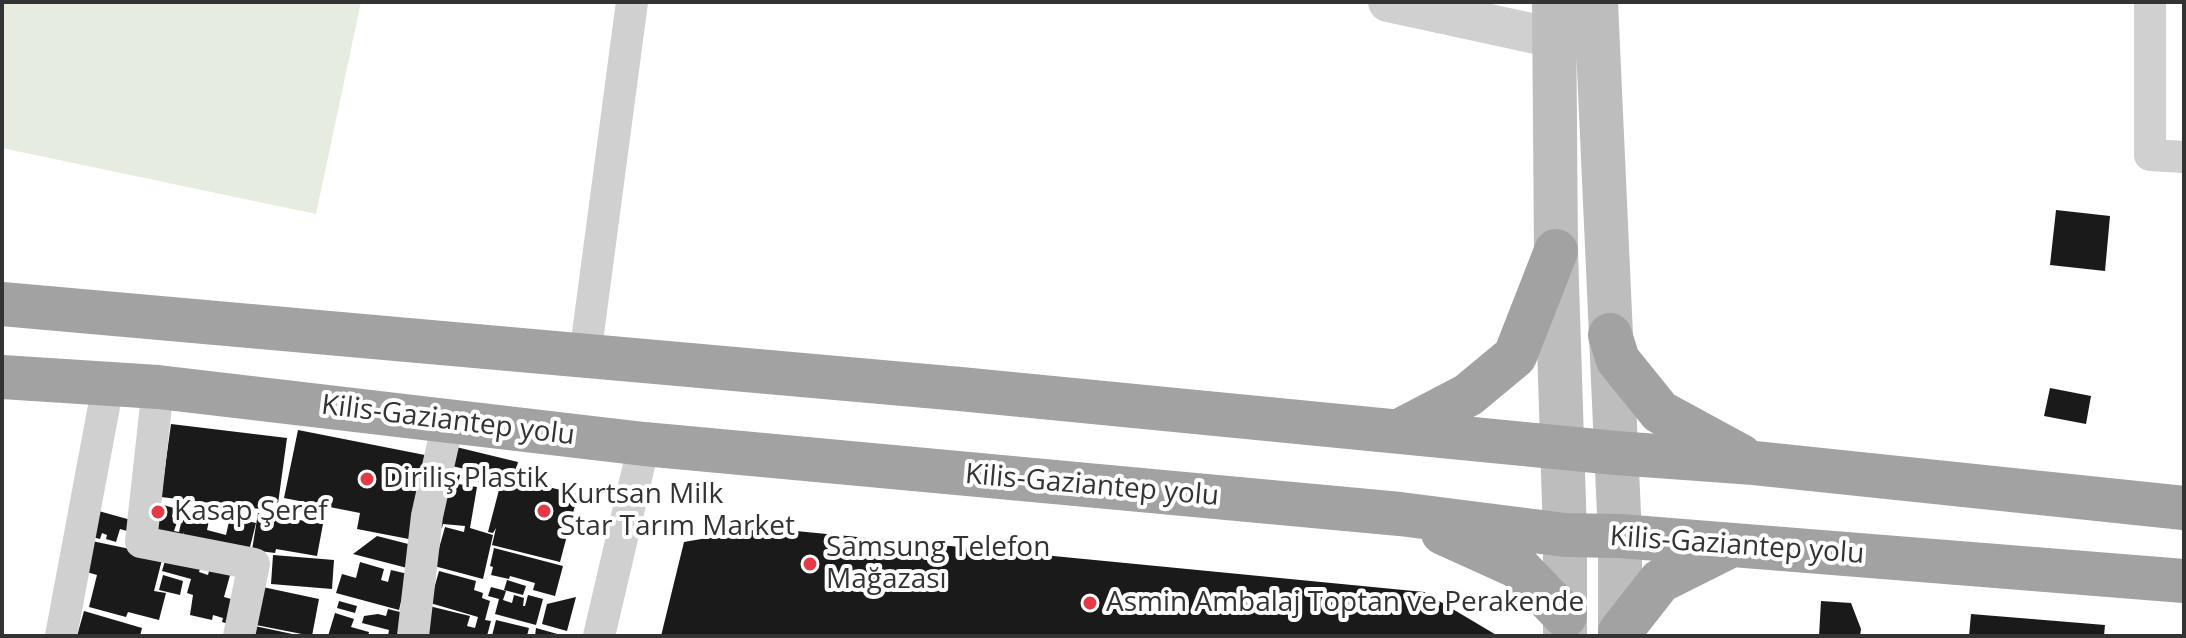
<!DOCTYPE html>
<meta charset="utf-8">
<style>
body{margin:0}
#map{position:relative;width:2186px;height:638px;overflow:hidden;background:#fff;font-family:"Open Sans",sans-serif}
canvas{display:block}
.frame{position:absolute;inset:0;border:4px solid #333;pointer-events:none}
</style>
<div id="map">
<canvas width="2186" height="638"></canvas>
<div class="frame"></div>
</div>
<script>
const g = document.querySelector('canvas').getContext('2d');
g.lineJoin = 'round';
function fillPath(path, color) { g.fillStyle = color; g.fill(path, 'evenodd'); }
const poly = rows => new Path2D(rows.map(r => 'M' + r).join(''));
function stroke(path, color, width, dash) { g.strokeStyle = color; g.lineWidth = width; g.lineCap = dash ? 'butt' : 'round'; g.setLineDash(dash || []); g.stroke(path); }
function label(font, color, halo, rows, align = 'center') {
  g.font = font + ' "Open Sans",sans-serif'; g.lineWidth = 8; g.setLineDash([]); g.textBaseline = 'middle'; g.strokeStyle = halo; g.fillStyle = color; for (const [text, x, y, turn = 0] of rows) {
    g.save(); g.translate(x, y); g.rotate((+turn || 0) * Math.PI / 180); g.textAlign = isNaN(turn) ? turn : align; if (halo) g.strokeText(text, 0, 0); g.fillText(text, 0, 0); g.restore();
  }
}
fillPath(poly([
 [2,2,361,2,316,214,2,148]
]), '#e6ecdf');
fillPath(poly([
 [2056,210,2110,216,2105,271,2050,265],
 [2050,388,2091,396,2086,424,2044,416],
 [171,424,287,438,277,511,161,497],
 [298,430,430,456,414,540,357,529,360,513,284,498],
 [452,446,518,462,514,479,578,494,560,562,492,545,496,528,493,533,488,532,500,486,472,480,474,471,447,465],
 [440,470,460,475,458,484,477,487,470,528,493,535,483,579,434,566,445,527,464,532,465,526,443,524,442,528,428,525],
 [153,502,174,508,172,517,178,519,174,531,179,532,184,510,210,516,207,530,226,535,230,517,256,523,247,559,182,543,184,532,179,544,150,536],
 [95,510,131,520,127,531,120,529,116,542,106,539,107,535,102,533,100,539,88,536],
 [258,513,323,524,317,556,276,549,275,553,252,550],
 [765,528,1424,592,1498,636,661,636,684,542],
 [377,536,420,547,415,570,353,554],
 [92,541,163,556,154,591,166,593,159,620,128,612,126,617,89,607,97,575,83,571],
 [494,548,563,566,555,596,533,590,535,583,510,576,509,579,491,575,493,567,490,566],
 [167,554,202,562,199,572,208,575,211,563,232,568,224,597,242,602,235,626,222,622,223,618,213,615,212,620,190,615,193,595,187,593,191,579,162,571],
 [273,555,334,560,332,589,271,584],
 [360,562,384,569,381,580,388,582,391,570,408,574,399,610,336,593,342,574,356,578],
 [439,571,476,581,474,590,483,593,482,598,490,601,485,620,491,621,487,636,421,636,429,606,470,616,467,626,475,628,478,617,430,603],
 [163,575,183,581,180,595,159,590],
 [507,580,526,586,523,595,504,590],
 [258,586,319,599,312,636,251,624],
 [491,587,506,591,503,600,512,603,514,595,524,598,523,606,525,606,528,595,543,599,536,625,495,614,499,599,488,596],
 [576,597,567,631,542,624,547,604],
 [339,601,357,606,355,613,337,608],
 [1821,601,1851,603,1861,629,1860,636,1819,636],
 [388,609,412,615,406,636,388,636,389,630,362,623,364,616,378,614,386,616],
 [84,611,142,628,140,636,77,636],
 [335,613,354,619,351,627,369,632,368,636,328,636],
 [1971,614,2105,625,2104,636,1969,636],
 [496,620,529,628,527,636,492,636],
 [250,625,297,635,297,636,248,636],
 [536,628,561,635,561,636,535,636]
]), '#1a1a1a');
stroke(poly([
 [2150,2,2150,155,2184,157],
 [585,356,632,2],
 [158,387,141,542,254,564,239,636],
 [61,636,108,385],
 [413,636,427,516,448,422],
 [599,636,644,444]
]), '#d0d0d0', 32);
stroke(poly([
 [1388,2,1554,38]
]), '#d0d0d0', 40);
stroke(poly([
 [1554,2,1556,251,1565,535,1565,636],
 [1596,2,1620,536,1620,636]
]), '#bdbdbd', 44);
stroke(poly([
 [2,304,960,389,1616,453,1754,463,2184,508],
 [1610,335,1618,360,1660,412,1741,456],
 [2,377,158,387,644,444,1400,514,1565,535,1620,536,2184,581],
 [1399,431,1468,395,1515,356,1556,251],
 [1443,533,1518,567,1565,616],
 [1620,632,1660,581,1732,545]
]), '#a2a2a2', 44);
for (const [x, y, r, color] of [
 [367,479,8,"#e63946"],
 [544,511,8,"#e63946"],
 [158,512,8,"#e63946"],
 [810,564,8,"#e63946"],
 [1090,603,8,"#e63946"]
]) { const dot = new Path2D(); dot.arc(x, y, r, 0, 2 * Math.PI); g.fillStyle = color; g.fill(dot); stroke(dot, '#fff', 3); }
label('28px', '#333', '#fff', [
 ["Kilis-Gaziantep yolu",448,421,7],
 ["Kilis-Gaziantep yolu",1092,486,5],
 ["Kilis-Gaziantep yolu",1737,546,4]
]);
label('28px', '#333', '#fff', [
 ["Diriliş Plastik",383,479],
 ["Kurtsan Milk",560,495],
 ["Star Tarım Market",560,527],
 ["Kasap Şeref",174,512],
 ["Samsung Telefon",826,548],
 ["Mağazası",826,580],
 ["Asmin Ambalaj Toptan ve Perakende",1106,603]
], 'left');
</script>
